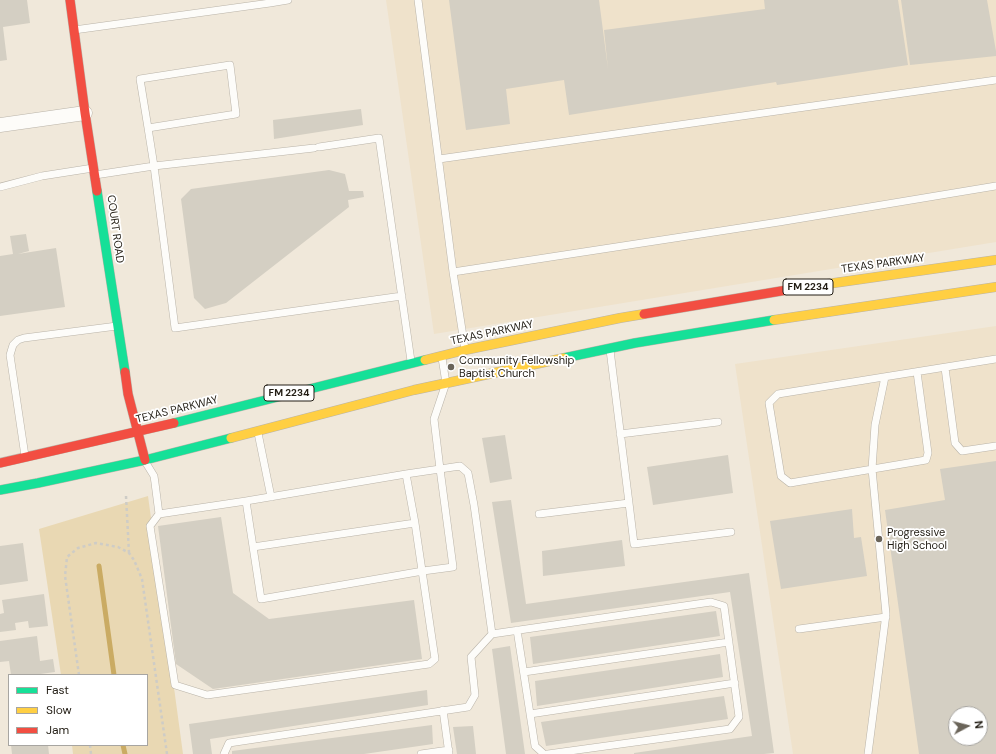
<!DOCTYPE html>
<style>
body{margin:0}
#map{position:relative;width:996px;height:754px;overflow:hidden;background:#f0e8da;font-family:"DM Sans",sans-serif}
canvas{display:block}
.legend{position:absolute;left:8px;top:674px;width:140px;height:72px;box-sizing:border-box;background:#fff;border:1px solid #a7a5a1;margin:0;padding:5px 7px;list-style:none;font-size:12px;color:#221d14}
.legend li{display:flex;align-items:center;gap:8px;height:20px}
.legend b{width:20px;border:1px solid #a7a5a1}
.north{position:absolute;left:948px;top:706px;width:40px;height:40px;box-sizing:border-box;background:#fff;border:1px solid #a7a5a1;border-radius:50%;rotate:83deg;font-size:11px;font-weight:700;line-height:16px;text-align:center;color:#221d14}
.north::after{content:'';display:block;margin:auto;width:14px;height:18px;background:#6a6459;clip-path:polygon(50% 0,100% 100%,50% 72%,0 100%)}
</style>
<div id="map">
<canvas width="996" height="754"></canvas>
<ul class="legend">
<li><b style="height:5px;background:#16e098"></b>Fast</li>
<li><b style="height:5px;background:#ffcf43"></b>Slow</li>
<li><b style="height:5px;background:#f24e42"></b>Jam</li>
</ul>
<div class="north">N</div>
</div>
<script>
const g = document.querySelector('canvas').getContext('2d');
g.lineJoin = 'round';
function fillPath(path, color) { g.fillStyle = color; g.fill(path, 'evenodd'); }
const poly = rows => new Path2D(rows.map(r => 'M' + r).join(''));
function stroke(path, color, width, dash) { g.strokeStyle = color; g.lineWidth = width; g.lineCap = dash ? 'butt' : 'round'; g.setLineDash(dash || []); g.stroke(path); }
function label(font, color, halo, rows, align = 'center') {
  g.font = font + ' "DM Sans",sans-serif'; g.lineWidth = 3.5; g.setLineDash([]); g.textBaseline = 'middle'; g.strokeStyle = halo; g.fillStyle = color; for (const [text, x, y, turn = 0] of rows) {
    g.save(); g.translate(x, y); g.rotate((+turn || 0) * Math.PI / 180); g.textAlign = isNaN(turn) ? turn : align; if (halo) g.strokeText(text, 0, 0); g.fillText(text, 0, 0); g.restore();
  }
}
fillPath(poly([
 [386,0,996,0,996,242,434,334],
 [996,326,996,754,793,754,735,364],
 [956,714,980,714,980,738,956,738]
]), '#efe2cb');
fillPath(poly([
 [148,496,183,754,73,754,72,745,147,745,147,675,61,675,39,529]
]), '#e9d8b3');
stroke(poly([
 [99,566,114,675],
 [123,745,125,754]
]), '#caab63', 5);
fillPath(poly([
 [0,0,27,0,30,23,3,27,7,60,0,61],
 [449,0,599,0,608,69,604,30,765,9,764,0,898,0,908,65,777,85,776,82,569,115,564,80,506,89,510,124,466,130],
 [901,0,987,0,996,51,996,56,910,65],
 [361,109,363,125,274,139,273,120],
 [329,170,345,174,349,191,363,191,364,197,348,200,349,207,226,303,205,309,194,298,181,199,191,189],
 [26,234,29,251,18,254,56,248,65,307,0,316,0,256,13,254,10,236],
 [505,435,512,479,490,483,482,438],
 [728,455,733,493,653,505,647,467],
 [996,461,996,754,919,754,885,510,945,500,940,469],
 [956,714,980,714,980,738,956,738],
 [511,500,526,604,749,573,774,753,764,754,634,754,634,753,752,736,730,592,511,623,492,502],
 [852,509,854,538,861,537,867,576,781,589,770,521],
 [221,517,233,593,269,619,414,600,422,659,213,689,176,664,158,526],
 [622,540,625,566,543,576,542,551],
 [23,543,28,581,0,585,0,546],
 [44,594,48,626,29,628,28,621,15,623,16,630,0,632,0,614,4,613,2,600],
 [716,611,720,636,533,664,530,637],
 [37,636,40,661,53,659,55,672,33,675,11,675,9,661,0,662,0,641],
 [510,646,525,754,506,754,492,649],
 [720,654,723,677,537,706,535,681],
 [427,690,428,705,210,739,212,754,193,754,189,724],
 [724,696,728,719,546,746,541,722],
 [432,725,433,744,364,754,232,754,232,751],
 [473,726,476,754,457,754,453,727],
 [11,745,48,745,49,754,12,754]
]), '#d4cfc3');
const lane = poly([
 [418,0,453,272,465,349],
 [74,30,270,3,288,0],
 [148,128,140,79,230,65,236,114,148,128,154,166,314,148],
 [319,147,379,138,411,361],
 [439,159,996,80],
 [95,175,154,166,175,328,402,296],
 [0,187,42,176,93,168],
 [453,272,779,222,996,186],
 [945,368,955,443,962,451,996,446],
 [917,372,928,453,926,460,790,483,781,476,769,403,778,394,996,359],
 [258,433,271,497],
 [620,434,718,422],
 [25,456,10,355,13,345,18,340,24,338,117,326],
 [146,463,154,476,155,483,159,514,150,526,175,685,207,695,429,664,435,659,415,523,253,547],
 [406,474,415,523],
 [629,503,634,544,731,532],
 [159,514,246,501],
 [539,514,629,503,610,350],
 [799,629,886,617],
 [517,630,535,746,544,754],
 [492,634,711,602,724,606,739,717,730,729,548,754],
 [524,672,729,642],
 [443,710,449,754],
 [530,714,735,683],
 [224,754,229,743,468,707,475,695,471,657,492,634,474,505,468,473,460,466,440,469,406,474,246,501,261,599,423,571,453,567,440,469,434,419,446,383,442,358],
 [421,754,449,750],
 [868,754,886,614,872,469,875,425,885,377]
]);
const street = poly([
 [0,125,85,113]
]);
const fast = poly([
 [97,191,125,372],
 [564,358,635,343,774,320],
 [174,423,425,360],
 [0,490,38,483,145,460,231,438]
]);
const slow = poly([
 [827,284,996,260],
 [774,320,996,287],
 [425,360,465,350,620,318,644,314],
 [231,438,414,390,564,358]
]);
const jam = poly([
 [70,0,85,113,97,191],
 [644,314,781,291,827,284],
 [125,372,128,394,145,460],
 [0,463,174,423]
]);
stroke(lane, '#b9b3a8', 8);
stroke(street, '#b9b3a8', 15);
stroke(fast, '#b9b3a8', 10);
stroke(slow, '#b9b3a8', 10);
stroke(jam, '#b9b3a8', 10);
stroke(poly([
 [126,496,129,553],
 [79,675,65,576,67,557,78,548,96,543,118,547,129,553,134,560,142,579,167,754],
 [90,745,91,754]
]), '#ceccc6', 2.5, [3, 3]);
stroke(lane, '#fdfcf9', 7);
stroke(street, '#fdfcf9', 14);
stroke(fast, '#16e098', 9);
stroke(slow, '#ffcf43', 9);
stroke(jam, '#f24e42', 9);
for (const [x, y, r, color] of [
 [451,367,4,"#6a6459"],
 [879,539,4,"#6a6459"]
]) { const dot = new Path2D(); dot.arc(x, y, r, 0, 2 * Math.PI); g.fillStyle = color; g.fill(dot); stroke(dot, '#fff', 1.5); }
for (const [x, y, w] of [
 [808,287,50],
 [289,393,50]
]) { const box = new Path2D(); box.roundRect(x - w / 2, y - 8, w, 16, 3); g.fillStyle = '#fff'; g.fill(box); stroke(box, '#221d14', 1); }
label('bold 10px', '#221d14', null, [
 ["FM 2234",808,287],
 ["FM 2234",289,393]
]);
label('11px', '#221d14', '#fff', [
 ["COURT ROAD",115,229,82],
 ["TEXAS PARKWAY",883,264,-8],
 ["TEXAS PARKWAY",492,333,-12],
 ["TEXAS PARKWAY",177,410,-14]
]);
label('11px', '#221d14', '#fff', [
 ["Community Fellowship",459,361],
 ["Baptist Church",459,374],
 ["Progressive",887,533],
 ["High School",887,546]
], 'left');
</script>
